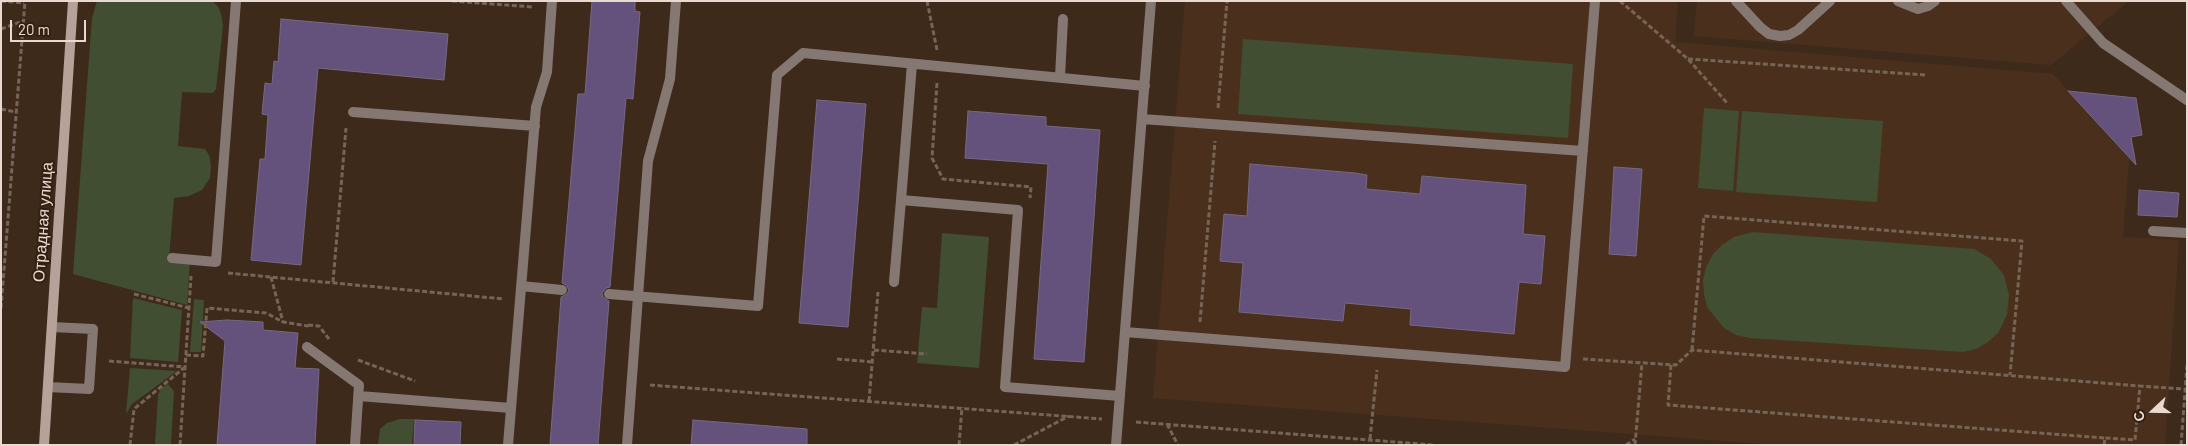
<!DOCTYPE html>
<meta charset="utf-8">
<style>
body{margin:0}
#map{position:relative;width:2188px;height:446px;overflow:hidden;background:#3e2a1b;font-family:Barlow,sans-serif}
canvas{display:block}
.frame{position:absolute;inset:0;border:2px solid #e8dad1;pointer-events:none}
.north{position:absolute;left:2128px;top:386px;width:50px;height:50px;-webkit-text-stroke:4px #342011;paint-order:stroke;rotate:249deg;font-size:14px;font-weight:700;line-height:20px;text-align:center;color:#e8dad1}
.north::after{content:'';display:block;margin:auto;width:18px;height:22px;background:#e8dad1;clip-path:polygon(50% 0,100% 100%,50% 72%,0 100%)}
.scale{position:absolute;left:10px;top:20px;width:76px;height:22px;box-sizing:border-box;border:2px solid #e8dad1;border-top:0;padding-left:6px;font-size:15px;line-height:18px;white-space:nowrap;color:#e8dad1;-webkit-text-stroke:4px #342011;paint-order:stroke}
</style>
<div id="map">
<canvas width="2188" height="446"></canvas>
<div class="frame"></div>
<div class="north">С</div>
<div class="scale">20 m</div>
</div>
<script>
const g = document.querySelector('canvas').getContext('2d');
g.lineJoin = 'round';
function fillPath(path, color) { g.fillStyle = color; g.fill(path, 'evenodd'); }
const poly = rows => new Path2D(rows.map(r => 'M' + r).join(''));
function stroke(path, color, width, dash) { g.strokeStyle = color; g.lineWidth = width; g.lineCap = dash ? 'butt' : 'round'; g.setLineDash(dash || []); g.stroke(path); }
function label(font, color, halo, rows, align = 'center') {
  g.font = font + ' Barlow,sans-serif'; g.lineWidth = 4; g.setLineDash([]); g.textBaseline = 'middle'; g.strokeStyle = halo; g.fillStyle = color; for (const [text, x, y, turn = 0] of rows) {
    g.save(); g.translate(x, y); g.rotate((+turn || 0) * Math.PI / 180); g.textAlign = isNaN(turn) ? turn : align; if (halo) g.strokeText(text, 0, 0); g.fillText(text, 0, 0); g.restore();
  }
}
fillPath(poly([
 [1185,1,1678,1,1675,42,2053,74,2129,159,2123,237,2179,240,2165,445,1777,445,1153,398],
 [1697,1,2129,1,2051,65,1694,36]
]), '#4a301c');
fillPath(poly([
 [97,1,213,1,219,8,222,18,223,26,216,89,213,93,182,92,178,146,205,149,209,155,211,165,210,178,202,190,189,196,174,198,169,258,190,260,187,305,73,274,92,18],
 [1243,39,1573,64,1568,138,1238,114],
 [1704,108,1739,111,1733,191,1698,188],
 [1742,111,1883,121,1877,202,1736,192],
 [1753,232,1974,249,1991,259,2004,275,2009,295,2007,315,1998,333,1988,342,1976,349,1963,352,1749,338,1736,335,1724,328,1707,307,1704,294,1703,280,1706,267,1713,254,1722,245,1734,237],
 [942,233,989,237,979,368,917,363,922,307,937,308],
 [133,298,182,310,178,362,130,358],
 [194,299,204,300,201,352,190,352],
 [130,368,177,371,132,404,126,414],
 [168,384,174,391,171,445,155,445,158,395,161,388],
 [400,419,414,419,412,445,378,445,380,429,387,423]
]), '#414e31');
const building = poly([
 [592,1,635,1,635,11,640,12,633,99,626,98,610,287,606,288,602,293,603,297,609,301,598,445,550,445,561,297,567,294,569,290,566,285,562,283,578,94,585,94,592,1],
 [281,19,448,34,444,80,318,68,301,265,251,260,260,159,265,159,268,115,262,114,265,83,272,84,274,61,278,62,281,19],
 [2068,91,2136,98,2142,135,2131,137,2136,165,2068,91],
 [817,100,866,104,848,327,799,323,817,100],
 [968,111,1046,117,1046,126,1100,130,1084,362,1034,359,1048,164,965,158,968,111],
 [1250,164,1355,173,1367,175,1366,189,1420,194,1422,176,1526,185,1523,234,1545,236,1541,284,1519,282,1514,334,1410,325,1411,309,1345,303,1343,321,1239,312,1243,263,1220,261,1224,214,1247,216,1250,164],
 [1614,167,1642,169,1636,256,1609,254,1614,167],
 [2139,190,2179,193,2177,217,2138,215,2139,190],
 [227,320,263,322,263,330,298,333,295,368,319,369,315,445,217,445,225,341,200,322,227,320],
 [415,420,461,422,460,445,414,445,415,420],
 [693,420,807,429,807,445,691,445,693,420]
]);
fillPath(building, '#64517c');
stroke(building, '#756a83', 1);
stroke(poly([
 [1,1,24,3],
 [452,1,533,7],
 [927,1,937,50],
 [1620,1,1688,59,1728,104],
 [1,29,23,21],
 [1688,59,1926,75],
 [937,83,932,158,943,179,1031,187,1030,198],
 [1218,108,1227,1],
 [1,109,16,112],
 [228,273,504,299],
 [271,277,283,322],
 [333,282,346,128],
 [134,294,189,308],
 [1,308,25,1],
 [1200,322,1215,141],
 [308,325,319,326,329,339],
 [874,350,927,354],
 [1692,350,1704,216,2022,241,2010,375],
 [186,355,203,356,207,308,266,313,283,322,308,326],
 [837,359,873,362],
 [1583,359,1676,365,1692,350,2140,386],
 [358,360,415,381],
 [109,361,185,367],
 [1671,365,1668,405,2105,438],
 [650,385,1102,419],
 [869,401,878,292],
 [1136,422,1434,445],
 [1167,424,1178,445],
 [1370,439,1377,370],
 [130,445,134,409,185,367],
 [180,445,191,276],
 [959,445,962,407],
 [1014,445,1069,416],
 [1626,445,1635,439],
 [1635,445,1642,363],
 [2104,445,2105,438,2135,440,2140,386,2185,389],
 [2181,445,2187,365]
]), '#766457', 3, [5, 2.5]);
stroke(poly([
 [1736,1,1760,27,1769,34,1780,36,1789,35,1798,30,1830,1],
 [1898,1,1918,9,1928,6,1935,1],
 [2066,1,2103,43,2187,100],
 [912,64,901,200,1018,210,1005,387,1120,396],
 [1060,77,1063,19],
 [353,112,535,126],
 [1142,119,1583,151],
 [2153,231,2187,233],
 [172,258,216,262,236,1],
 [894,282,901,200],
 [521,286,562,290],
 [609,294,758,306,777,75,803,53,1145,86],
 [1125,332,1565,367,1595,1],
 [307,347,359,385,355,445],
 [48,387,89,389,93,329,52,327],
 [359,396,511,408],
 [508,445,536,107,547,72,552,1],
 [627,445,648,161,670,79,676,1],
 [1116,445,1151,1]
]), '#857873', 10);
stroke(poly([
 [44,445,73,1]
]), '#b6a299', 10);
label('16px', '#e8dad1', '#342011', [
 ["Отрадная улица",43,222,-86]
]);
</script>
